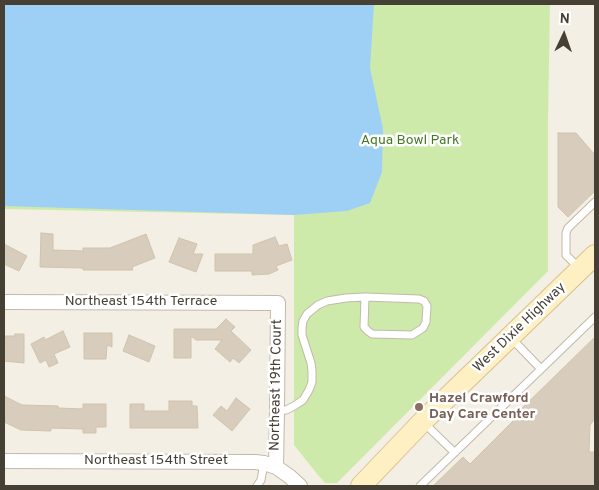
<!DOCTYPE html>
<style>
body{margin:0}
#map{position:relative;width:599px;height:490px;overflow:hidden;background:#f3efe4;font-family:Overpass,sans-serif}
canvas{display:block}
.frame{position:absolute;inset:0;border:5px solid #463f34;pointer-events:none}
.north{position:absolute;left:539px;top:10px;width:50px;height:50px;-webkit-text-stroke:4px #fff;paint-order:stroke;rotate:3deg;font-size:14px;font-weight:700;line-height:20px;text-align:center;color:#463f34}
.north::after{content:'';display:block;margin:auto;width:18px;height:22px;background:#463f34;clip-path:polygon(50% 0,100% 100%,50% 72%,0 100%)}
</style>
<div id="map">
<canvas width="599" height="490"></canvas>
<div class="frame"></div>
<div class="north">N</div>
</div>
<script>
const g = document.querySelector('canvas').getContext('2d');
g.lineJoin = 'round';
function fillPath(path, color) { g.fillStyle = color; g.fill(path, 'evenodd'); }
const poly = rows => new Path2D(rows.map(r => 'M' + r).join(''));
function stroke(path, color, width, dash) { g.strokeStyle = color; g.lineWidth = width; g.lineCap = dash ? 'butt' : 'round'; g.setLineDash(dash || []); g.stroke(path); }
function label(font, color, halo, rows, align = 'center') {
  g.font = font + ' Overpass,sans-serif'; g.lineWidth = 5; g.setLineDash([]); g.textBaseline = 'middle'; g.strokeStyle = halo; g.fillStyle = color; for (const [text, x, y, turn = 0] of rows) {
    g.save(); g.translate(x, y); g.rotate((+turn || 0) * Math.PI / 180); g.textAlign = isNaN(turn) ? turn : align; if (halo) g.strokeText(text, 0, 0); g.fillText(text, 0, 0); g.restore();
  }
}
fillPath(poly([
 [4,4,550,4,548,121,548,271,337,483,325,483,318,475,294,445,294,215,4,209]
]), '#ceeaaa');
fillPath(poly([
 [4,4,374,4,370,68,383,129,382,172,370,203,347,211,294,215,4,206]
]), '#9dd0f4');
const building = poly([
 [558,133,576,133,595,155,595,191,568,217,558,207,558,133],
 [41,233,53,234,53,250,83,251,83,248,110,248,146,234,155,258,132,267,133,270,83,270,83,268,40,267,41,233],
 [275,237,279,246,287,244,292,260,276,266,278,270,269,274,252,275,252,271,215,271,215,254,253,254,253,245,275,237],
 [179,238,197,244,193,254,203,254,196,272,169,262,179,238],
 [4,244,27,256,19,271,4,264,4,244],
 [226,319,235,327,231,331,251,350,239,363,233,358,230,362,215,349,222,340,196,340,191,336,191,358,174,358,174,329,216,329,226,319],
 [63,331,70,347,54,354,58,363,49,367,46,360,40,363,31,344,44,337,45,340,63,331],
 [84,333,112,333,112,347,107,345,106,359,84,359,84,333],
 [15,334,24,334,24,363,4,361,4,336,15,336,15,334],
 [129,335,155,346,149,362,123,351,129,335],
 [595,337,595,419,590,425,589,452,595,452,595,486,433,486,463,457,470,464,517,417,515,415,595,337],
 [4,396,22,405,58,406,58,408,83,409,83,404,106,404,106,427,96,427,96,433,83,433,83,429,51,428,51,431,21,430,4,422,4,396],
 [236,398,250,409,232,431,213,415,221,406,227,411,236,398],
 [169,401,192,401,192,406,197,406,198,428,130,428,130,404,144,404,144,411,169,411,169,401]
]);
fillPath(building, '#d8cdbc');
stroke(building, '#d0c2ac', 1);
const lane = poly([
 [580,269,566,255,566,233,568,228,595,202],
 [511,338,541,369],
 [277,411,286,410,294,406,303,400,309,390,312,382,312,371,311,363,302,335,302,328,303,321,307,314,318,305,327,301,346,298,365,297,419,299,424,301,427,306,426,322,423,328,412,335,372,334,368,331,364,327,365,297],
 [423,422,454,452],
 [257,486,261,480,264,463],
 [420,486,595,317]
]);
const street = poly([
 [4,302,278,303,277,411,276,467],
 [4,461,255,462,264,463,276,467,289,476,300,486]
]);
const secondary = poly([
 [361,486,423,421,595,255]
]);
stroke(lane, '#c2b9aa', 9);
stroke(street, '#c2b9aa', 16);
stroke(secondary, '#d6c391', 22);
stroke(lane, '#fff', 7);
stroke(street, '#fff', 14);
stroke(secondary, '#fff0c3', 20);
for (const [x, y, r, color] of [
 [419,407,5,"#8d6e63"]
]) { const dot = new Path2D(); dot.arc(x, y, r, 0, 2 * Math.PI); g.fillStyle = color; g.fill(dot); stroke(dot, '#fff', 2); }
label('14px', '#457a24', '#fff', [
 ["Aqua Bowl Park",410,141]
]);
label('14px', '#463f34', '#fff', [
 ["Northeast 154th Terrace",141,302],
 ["West Dixie Highway",520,328,-44],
 ["Northeast 19th Court",277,385,-89],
 ["Northeast 154th Street",156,461]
]);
label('bold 14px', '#785e54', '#fff', [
 ["Hazel Crawford",429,399],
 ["Day Care Center",429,415]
], 'left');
</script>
